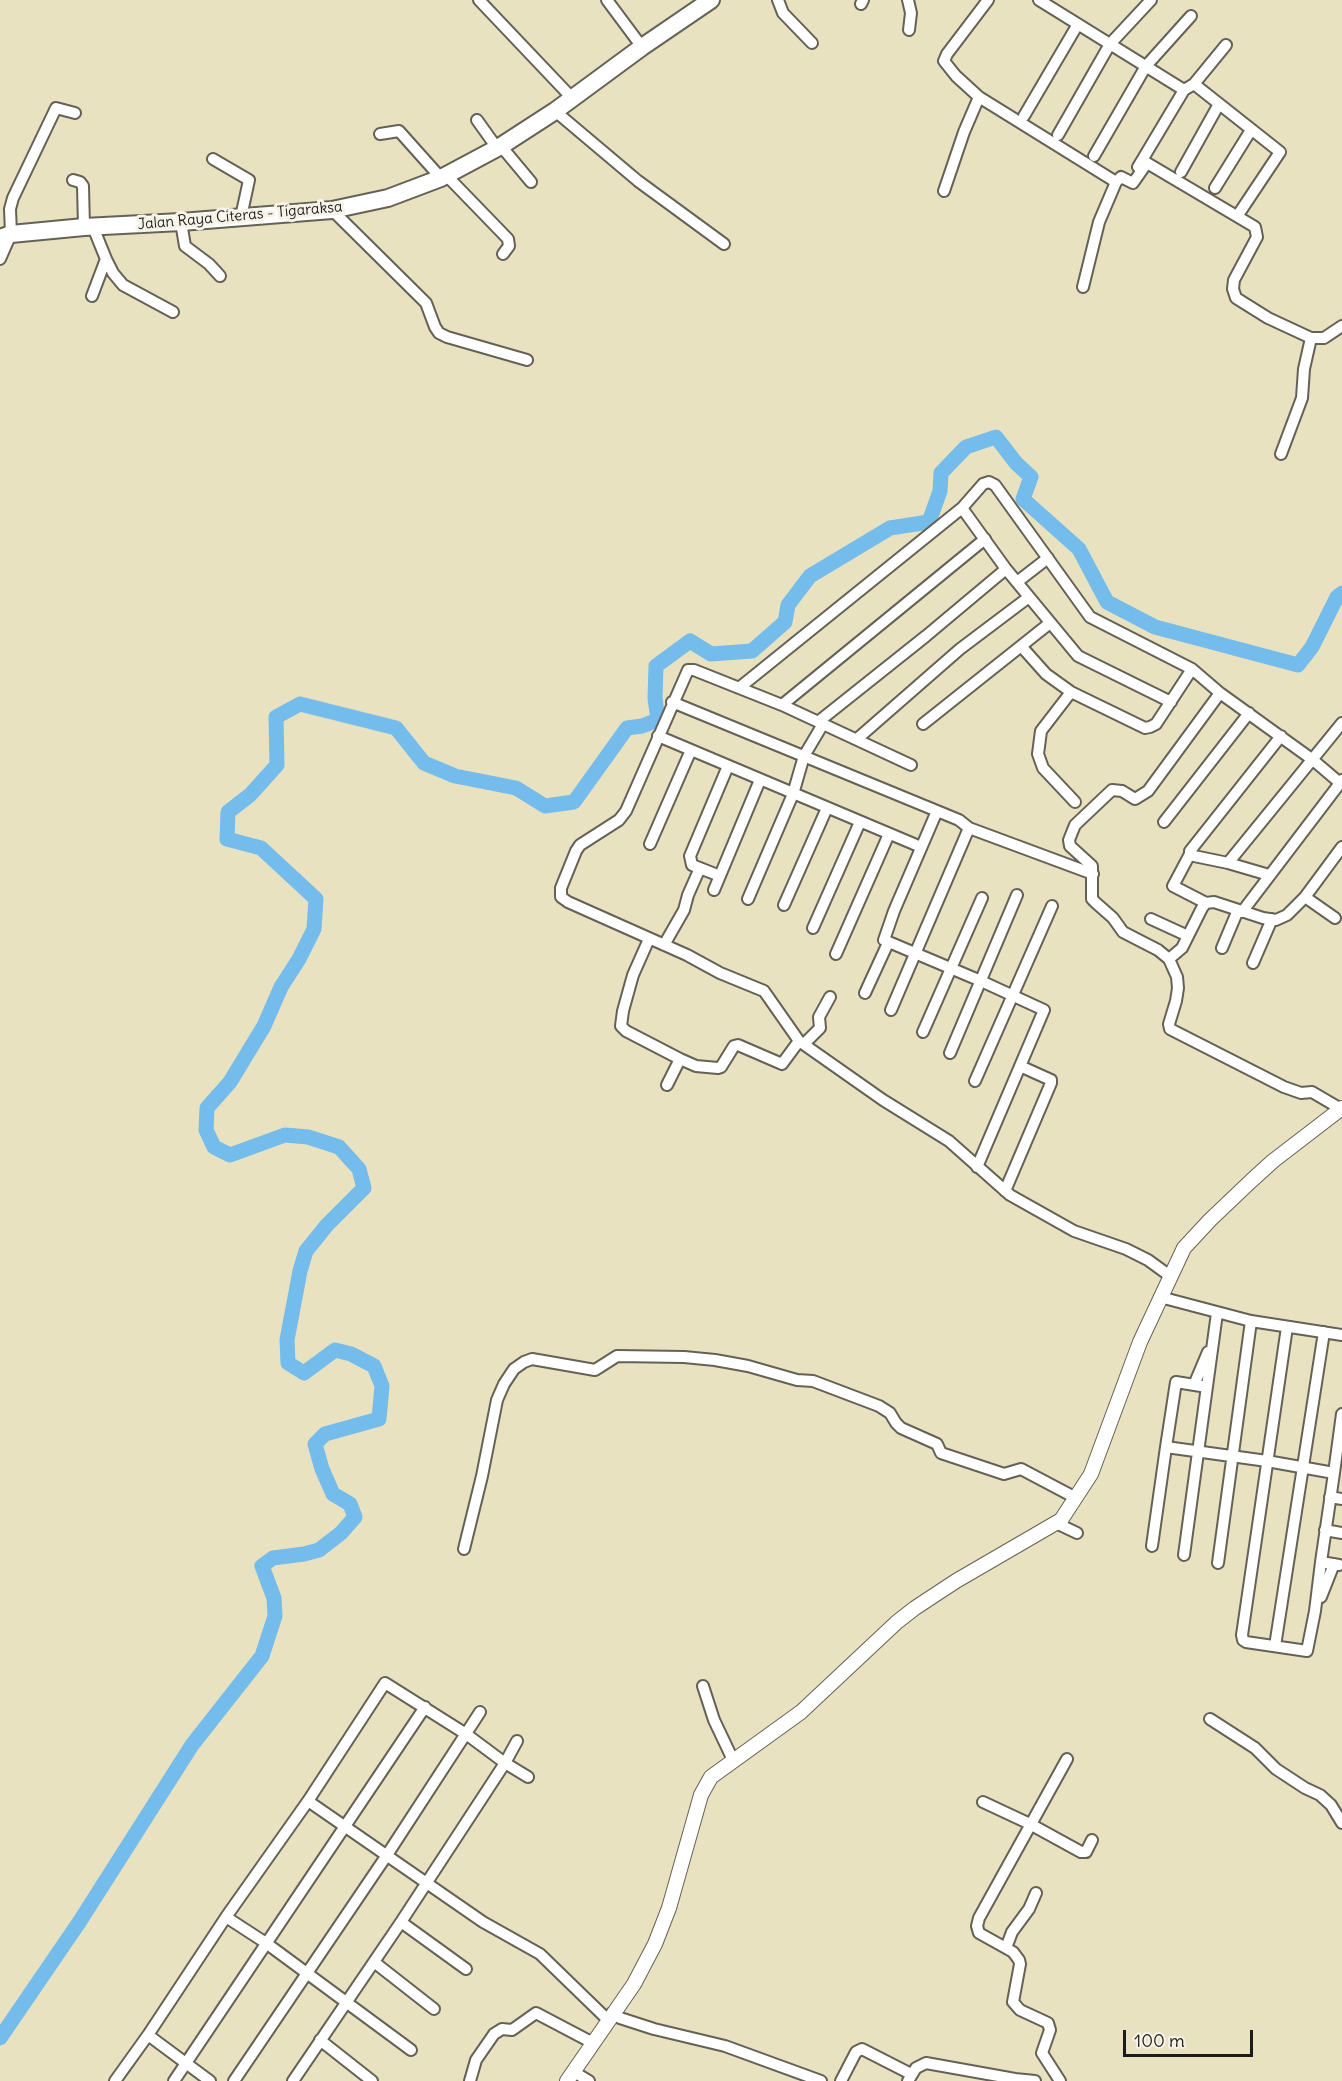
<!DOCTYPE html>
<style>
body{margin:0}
#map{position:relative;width:1342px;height:2081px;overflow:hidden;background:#e9e2c1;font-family:Delius,sans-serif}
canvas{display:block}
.scale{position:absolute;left:1123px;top:2030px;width:130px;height:27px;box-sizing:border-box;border:3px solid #1c1c1c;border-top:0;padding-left:8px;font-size:18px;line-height:21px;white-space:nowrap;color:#1c1c1c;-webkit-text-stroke:4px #f7f3e8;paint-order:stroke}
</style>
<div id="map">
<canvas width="1342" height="2081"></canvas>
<div class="scale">100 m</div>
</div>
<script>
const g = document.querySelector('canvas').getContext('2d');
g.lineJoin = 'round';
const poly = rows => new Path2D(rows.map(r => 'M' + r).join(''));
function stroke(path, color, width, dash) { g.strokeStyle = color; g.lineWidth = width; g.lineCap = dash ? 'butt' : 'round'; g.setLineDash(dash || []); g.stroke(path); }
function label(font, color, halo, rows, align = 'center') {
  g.font = font + ' Delius,sans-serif'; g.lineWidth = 6; g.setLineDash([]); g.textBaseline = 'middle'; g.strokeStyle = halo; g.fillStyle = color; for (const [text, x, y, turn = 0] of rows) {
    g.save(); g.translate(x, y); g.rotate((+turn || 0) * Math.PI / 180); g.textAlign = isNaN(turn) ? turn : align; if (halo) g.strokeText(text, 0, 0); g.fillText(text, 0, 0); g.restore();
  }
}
stroke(poly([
 [0,2038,80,1921,192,1745,262,1656,275,1616,274,1598,262,1566,273,1558,304,1554,319,1550,341,1533,355,1517,350,1504,333,1494,322,1469,315,1444,325,1434,379,1419,382,1386,374,1366,351,1354,335,1350,304,1373,288,1363,287,1340,300,1271,306,1251,327,1225,364,1188,359,1169,339,1147,308,1137,285,1135,230,1155,214,1147,206,1130,207,1108,230,1082,264,1026,281,987,299,959,314,929,316,899,261,848,227,839,228,812,250,795,277,765,276,717,300,704,396,728,424,763,455,776,516,788,545,806,574,802,627,728,642,726,658,720,655,698,656,666,690,641,711,654,752,651,785,622,788,605,810,576,890,528,929,522,940,491,941,473,966,447,996,437,1016,463,1031,477,1023,499,1079,549,1107,602,1155,627,1298,665,1312,647,1337,597,1342,593]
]), '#74bcec', 15);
const minor = poly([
 [479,0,572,98],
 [607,0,642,47],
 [778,0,783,13,812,43],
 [908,0,911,13,909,30],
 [988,0,947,54,944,61,956,76,979,97,1116,182,1121,177,1133,183,1147,163,1255,227,1257,237,1234,280,1233,289,1236,298,1268,318,1311,338,1304,369,1302,398,1281,454],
 [1039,0,1184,90,1194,84,1280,152,1240,212],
 [861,4,863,0],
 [1194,84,1226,45],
 [555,111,638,181,724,244],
 [1024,116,1078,24],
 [477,120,497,148],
 [380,134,399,131,441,178],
 [1058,135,1110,44,1151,0],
 [501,146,531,182],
 [1094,156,1146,66,1191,16],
 [213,159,249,180,241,217],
 [1138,167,1184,90],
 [1181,172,1219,104],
 [446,175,508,239,509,246,503,254],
 [73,180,80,182,83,186,84,227],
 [1215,188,1251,130],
 [944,191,964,132,979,97],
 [332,210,426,303,435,327,439,333,447,337,527,360],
 [181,222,185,246,209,264,220,276],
 [0,259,11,234,10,209,13,198,56,108,75,113],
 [106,259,113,273,123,285,173,312],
 [1083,287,1099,222,1116,182],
 [92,296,106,259,93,227],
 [1311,338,1324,338,1342,326],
 [962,508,1006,569,1078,656,1171,702],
 [1017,582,1048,558],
 [1021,646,1046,674,1071,692,1145,728,1150,727,1156,724,1192,669],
 [739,688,962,508,983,484,989,482,995,485,1090,617,1192,669,1220,693,1313,760,1340,783,1342,780],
 [1071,692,1041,731,1038,754,1043,768,1075,802],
 [1220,693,1148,791,1135,799,1122,791,1112,790,1075,825,1069,840,1070,846,1092,866,1092,899,1096,903,1113,918,1123,932,1158,950,1169,959,1177,977,1178,988,1176,1001,1169,1024,1170,1029,1284,1087,1301,1093,1312,1092,1341,1109],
 [672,702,959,820,969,828,891,1010],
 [782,705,985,539],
 [818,722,926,636,1006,569],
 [923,724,1050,623],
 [658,736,921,847],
 [857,739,960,649,1029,597],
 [911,765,782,705,694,670,688,670,626,811,619,820,580,845,576,851,561,888,561,897,568,902,687,955,720,973,764,991,799,1041,883,1100,949,1141,1010,1195,1074,1231,1126,1249,1148,1260,1170,1276],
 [937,811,894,911,884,940,981,981,1044,1010,977,1167],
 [1164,822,1249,713],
 [969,828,1093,874],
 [650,844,691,750],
 [1190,854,1173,886,1206,903],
 [1228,863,1342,723],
 [1269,875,1228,863,1194,856,1190,854,1190,851,1281,736],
 [720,876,692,865,690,856,728,766],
 [714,890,760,780],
 [1305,897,1335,918],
 [748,899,793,794,804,756,823,724],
 [784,905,827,808],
 [1242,912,1340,783],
 [1151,919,1188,936],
 [813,928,860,822],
 [649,939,633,975,623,1011,621,1026,626,1031,680,1059],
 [664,945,684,910,688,895,700,868],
 [1222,948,1238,910],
 [836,954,889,834],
 [1169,959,1182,948,1202,908,1206,903,1214,902,1263,918,1276,920,1287,915,1305,897,1342,847],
 [1253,963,1272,919],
 [865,993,888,943],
 [923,1032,982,898],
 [804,1044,820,1028,819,1017,830,997],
 [950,1053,1017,895],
 [975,1081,1052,906],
 [667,1085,680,1059,696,1066,718,1068,721,1067,734,1046,738,1045,782,1064,799,1041],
 [1005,1191,1051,1083,1051,1080,1020,1066],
 [1160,1297,1251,1321,1342,1335],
 [1287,1327,1242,1635,1243,1640,1246,1642,1307,1651,1315,1611,1321,1562,1339,1565],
 [1194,1385,1208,1352],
 [1166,1447,1176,1382,1207,1387],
 [1334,1473,1342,1414],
 [1330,1497,1342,1499],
 [1056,1523,1077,1533],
 [1325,1530,1342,1533],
 [1152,1546,1166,1447,1267,1461,1334,1473,1321,1562],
 [464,1549,482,1476,497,1400,504,1384,514,1369,524,1362,532,1359,595,1370,617,1356,684,1357,715,1360,748,1366,797,1380,813,1381,879,1406,890,1413,896,1423,901,1428,937,1444,941,1453,1004,1474,1021,1469,1076,1498],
 [1184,1555,1217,1313],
 [1218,1563,1251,1321],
 [1321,1597,1334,1564],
 [1275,1646,1324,1332],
 [703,1686,714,1720,733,1760],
 [1210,1719,1255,1748,1276,1769,1305,1788,1320,1795,1331,1805,1342,1823],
 [517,1741,505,1763,528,1777],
 [308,1801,483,1922,540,1954,608,2020],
 [983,1802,1030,1824,1081,1852,1086,1852,1092,1840],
 [226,1917,266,1943,411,2050],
 [401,1922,466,1969],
 [1006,1948,1012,1932,1029,1909,1036,1893],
 [374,1962,434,2009],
 [612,2013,620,2018,654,2029,725,2046,821,2081],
 [320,2040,372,2081],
 [574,2072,589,2081],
 [115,2081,148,2035],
 [174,2081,425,1707],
 [210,2081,148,2035,226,1917,308,1801,385,1683,466,1734,505,1763,401,1922,293,2081],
 [234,2081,387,1855,480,1712],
 [470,2081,476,2060,494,2034,502,2029,512,2030,536,2013,593,2043],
 [841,2081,856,2052,862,2049,911,2074],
 [908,2081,916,2068,926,2063,1015,2079,1035,2081],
 [1060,2081,1042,2053,1050,2030,1048,2023,1020,2010,1013,2002,1020,1964,1019,1960,1013,1952,979,1933,977,1926,979,1918,1067,1759]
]);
const tertiary = poly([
 [567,2081,634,1984,655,1944,669,1908,701,1795,711,1777,801,1712,897,1622,915,1608,956,1581,1061,1520,1091,1474,1140,1342,1184,1248,1210,1220,1251,1181,1273,1161,1342,1108]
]);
const primary = poly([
 [0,238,11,234,84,227,181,222,332,210,388,198,441,178,501,146,555,111,642,47,711,0]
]);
stroke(minor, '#646156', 14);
stroke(tertiary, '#646156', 16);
stroke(primary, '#646156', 20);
stroke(minor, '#fff', 10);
stroke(tertiary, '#fff', 14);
stroke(primary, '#fff', 16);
label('15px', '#1c1c1c', '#f7f3e8', [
 ["Jalan Raya Citeras - Tigaraksa",240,216,-5]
]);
</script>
